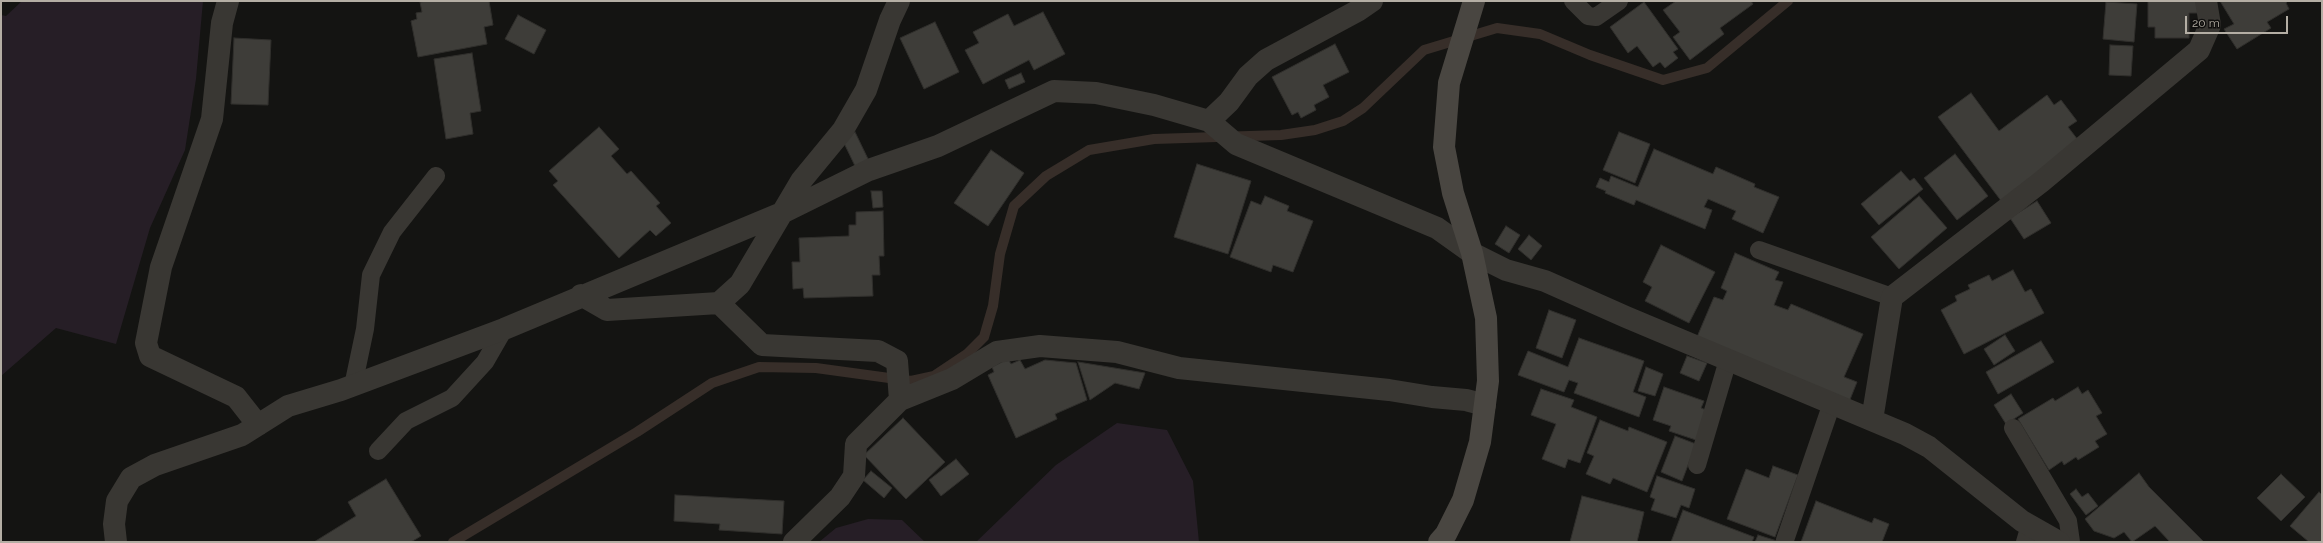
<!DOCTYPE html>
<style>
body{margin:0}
#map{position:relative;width:2323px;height:543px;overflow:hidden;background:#141412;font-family:Raleway,sans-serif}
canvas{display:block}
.frame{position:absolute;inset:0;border:2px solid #b4aea4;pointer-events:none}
.scale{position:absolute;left:2185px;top:16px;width:103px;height:18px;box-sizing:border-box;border:2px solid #b4aea4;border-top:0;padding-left:5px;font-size:12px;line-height:14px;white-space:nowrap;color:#b4aea4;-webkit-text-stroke:3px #0f0e0d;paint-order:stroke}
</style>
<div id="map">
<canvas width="2323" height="543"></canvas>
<div class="frame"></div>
<div class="scale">20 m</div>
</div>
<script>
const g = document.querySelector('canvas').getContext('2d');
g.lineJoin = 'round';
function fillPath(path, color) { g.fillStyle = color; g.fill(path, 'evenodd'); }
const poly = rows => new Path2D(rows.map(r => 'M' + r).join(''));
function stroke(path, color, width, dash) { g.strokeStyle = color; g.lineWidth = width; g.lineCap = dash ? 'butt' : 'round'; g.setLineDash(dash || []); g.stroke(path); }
fillPath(poly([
 [22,1,203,1,196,79,185,150,150,228,116,344,56,328,1,376,1,15,6,16],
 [1117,423,1167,430,1193,481,1199,542,976,542,1056,465],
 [868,519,902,520,925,542,819,542,836,528]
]), '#261e26');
stroke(poly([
 [453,542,637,432,712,383,759,367,816,368,911,381,934,376,967,354,984,337,993,306,1000,254,1014,206,1046,176,1089,150,1154,139,1281,135,1315,130,1343,121,1363,108,1424,50,1497,28,1540,34,1590,55,1663,80,1707,68,1788,1]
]), '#372e29', 10);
const building = poly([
 [426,1,489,1,493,25,484,27,487,44,418,57,411,21,417,19,416,13,422,12,420,2,426,1],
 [1676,1,1751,1,1753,4,1720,28,1724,34,1690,60,1673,37,1680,32,1663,10,1676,1],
 [2148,1,2199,1,2199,13,2189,13,2189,38,2155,38,2155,27,2148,27,2148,1],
 [2220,1,2288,1,2286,3,2289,9,2267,22,2271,28,2237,49,2224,29,2234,24,2220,1],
 [1644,2,1678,49,1673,52,1678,58,1665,68,1660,62,1653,67,1637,46,1628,53,1610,27,1644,2],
 [2106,2,2137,4,2134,42,2103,39,2106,2],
 [1043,12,1065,54,1034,70,1029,60,983,84,965,50,979,43,973,32,1008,14,1014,26,1043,12],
 [518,15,546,30,534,54,505,39,518,15],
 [935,22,959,72,924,89,900,38,935,22],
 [234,38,271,40,268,105,231,104,234,38],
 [1335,44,1349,72,1323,85,1329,97,1314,105,1316,110,1301,118,1298,112,1292,115,1272,77,1335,44],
 [2110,45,2133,46,2131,76,2109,75,2110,45],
 [472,53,481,111,470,113,473,134,446,139,434,59,472,53],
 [1021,73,1025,82,1009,89,1005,80,1021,73],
 [1971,93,1999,131,2047,95,2054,105,2061,100,2077,121,2068,127,2078,140,2002,202,1938,117,1971,93],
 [599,127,619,149,611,156,627,174,631,171,660,203,656,206,671,223,656,236,650,230,619,258,553,185,558,181,549,171,599,127],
 [855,132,869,161,856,168,842,139,855,132],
 [1619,132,1650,144,1635,183,1603,170,1619,132],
 [1654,149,1713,174,1716,167,1755,184,1754,187,1779,197,1763,233,1732,219,1736,211,1708,199,1704,207,1712,210,1705,229,1636,200,1634,205,1605,193,1606,191,1596,187,1600,178,1609,182,1611,176,1638,187,1654,149],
 [991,150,1024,173,988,226,954,203,991,150],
 [1955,154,1988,196,1957,220,1924,178,1955,154],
 [1197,164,1251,181,1228,254,1174,237,1197,164],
 [1901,171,1910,181,1914,178,1923,189,1879,225,1861,204,1901,171],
 [871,191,882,191,883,207,873,208,871,191],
 [1265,196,1289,206,1287,211,1313,221,1293,272,1273,265,1271,272,1230,257,1251,201,1261,205,1265,196],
 [1919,196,1947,228,1899,269,1871,237,1919,196],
 [2037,201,2051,223,2024,239,2010,218,2037,201],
 [883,211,884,256,879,256,880,275,872,275,873,296,804,298,803,288,793,289,792,262,800,262,799,238,849,236,849,225,856,225,856,212,883,211],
 [1506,226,1520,235,1509,253,1495,244,1506,226],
 [1529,235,1542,246,1531,260,1518,249,1529,235],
 [1661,245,1715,272,1689,323,1645,301,1652,287,1643,282,1661,245],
 [1735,253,1779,272,1775,280,1783,282,1774,305,1788,310,1791,304,1863,334,1844,377,1857,382,1849,402,1697,337,1714,297,1723,300,1727,291,1721,288,1735,253],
 [2013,270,2025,292,2031,289,2044,313,1964,354,1941,310,1957,301,1955,296,1970,289,1968,285,1989,275,1992,281,2013,270],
 [1549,310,1576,320,1562,358,1536,348,1549,310],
 [2005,335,2015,351,1994,365,1984,349,2005,335],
 [1579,338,1644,361,1633,392,1646,397,1639,417,1574,393,1578,383,1569,380,1564,392,1518,375,1528,351,1568,367,1579,338],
 [2041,341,2054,362,1998,394,1986,372,2041,341],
 [1687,356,1707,363,1699,381,1680,373,1687,356],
 [1008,359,1011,364,1020,360,1025,369,1045,360,1076,363,1087,400,1055,414,1057,419,1016,438,988,375,994,372,992,367,1008,359],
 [1078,362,1145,373,1139,389,1115,383,1090,400,1078,362],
 [1646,367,1663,374,1655,396,1638,391,1646,367],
 [1664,387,1704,401,1701,408,1706,410,1696,440,1669,431,1671,426,1653,420,1664,387],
 [2078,387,2082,394,2088,390,2102,413,2096,416,2107,434,2095,441,2099,447,2078,460,2076,457,2064,465,2062,461,2049,470,2018,419,2053,398,2055,401,2078,387],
 [1541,389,1574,400,1571,407,1597,417,1580,463,1568,459,1565,468,1542,459,1556,424,1531,415,1541,389],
 [2011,394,2023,413,2006,424,1994,405,2011,394],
 [903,418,945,462,906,499,864,455,903,418],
 [1600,420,1628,431,1629,427,1667,442,1647,492,1613,478,1610,484,1586,474,1594,456,1587,453,1600,420],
 [1675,436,1696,444,1682,481,1661,472,1675,436],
 [956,459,969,474,941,496,929,480,956,459],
 [1773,466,1798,475,1775,537,1727,519,1746,469,1769,478,1773,466],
 [871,471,892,488,884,498,863,480,871,471],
 [2139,473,2149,487,2204,542,2170,542,2155,526,2132,542,2124,532,2114,538,2094,531,2085,519,2139,473],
 [2281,474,2305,497,2281,521,2257,498,2281,474],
 [1657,476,1695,489,1689,508,1681,505,1676,518,1651,510,1655,499,1650,497,1657,476],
 [386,479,421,536,411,542,314,542,356,516,348,502,386,479],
 [2076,489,2082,497,2088,493,2098,506,2086,515,2070,494,2076,489],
 [2319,492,2322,495,2322,542,2309,542,2290,526,2319,492],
 [675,495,784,501,782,534,719,530,720,524,674,521,675,495],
 [1582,496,1644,512,1637,542,1570,542,1582,496],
 [1816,501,1872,523,1874,518,1889,524,1882,542,1801,542,1816,501],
 [1683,510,1754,537,1752,542,1671,542,1683,510],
 [1758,535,1777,541,1777,542,1755,542,1758,535]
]);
fillPath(building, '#3e3d39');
stroke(building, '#302f2c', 1);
stroke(poly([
 [1573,1,1588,16,1596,17,1619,1],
 [1759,250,1892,297],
 [353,386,365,329,371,275,392,232,436,176],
 [2013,428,2068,521,2071,542],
 [378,451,406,421,452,398,485,362,504,329],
 [1697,465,1728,360],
 [1785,540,1832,403],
 [2025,542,2030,525]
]), '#393733', 18);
stroke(poly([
 [228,1,222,23,212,119,161,267,146,343,150,356,236,397,258,425],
 [1209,121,1229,102,1248,76,1266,60,1359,10,1372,1],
 [581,295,607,310,719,303,762,345,878,351,897,361,900,400],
 [719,303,740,284,801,181,843,130,866,90,890,20,899,1],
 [1872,420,1892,297,2041,182,2199,50,2210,25,2206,1],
 [116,542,114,524,117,501,131,478,155,465,242,435,288,406,341,390,504,329,782,213,869,170,938,146,1054,91,1096,93,1154,105,1209,121,1236,144,1437,228,1472,253,1506,270,1545,281,1626,317,1905,434,1929,447,2022,521,2059,542],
 [794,542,840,497,854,476,856,444,900,400,952,379,997,352,1040,346,1117,352,1179,368,1389,390,1432,397,1466,400,1485,405]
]), '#393733', 22);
stroke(poly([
 [1439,542,1446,534,1463,500,1480,442,1488,381,1486,318,1472,253,1453,193,1444,147,1449,83,1474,1]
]), '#494641', 22);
</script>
